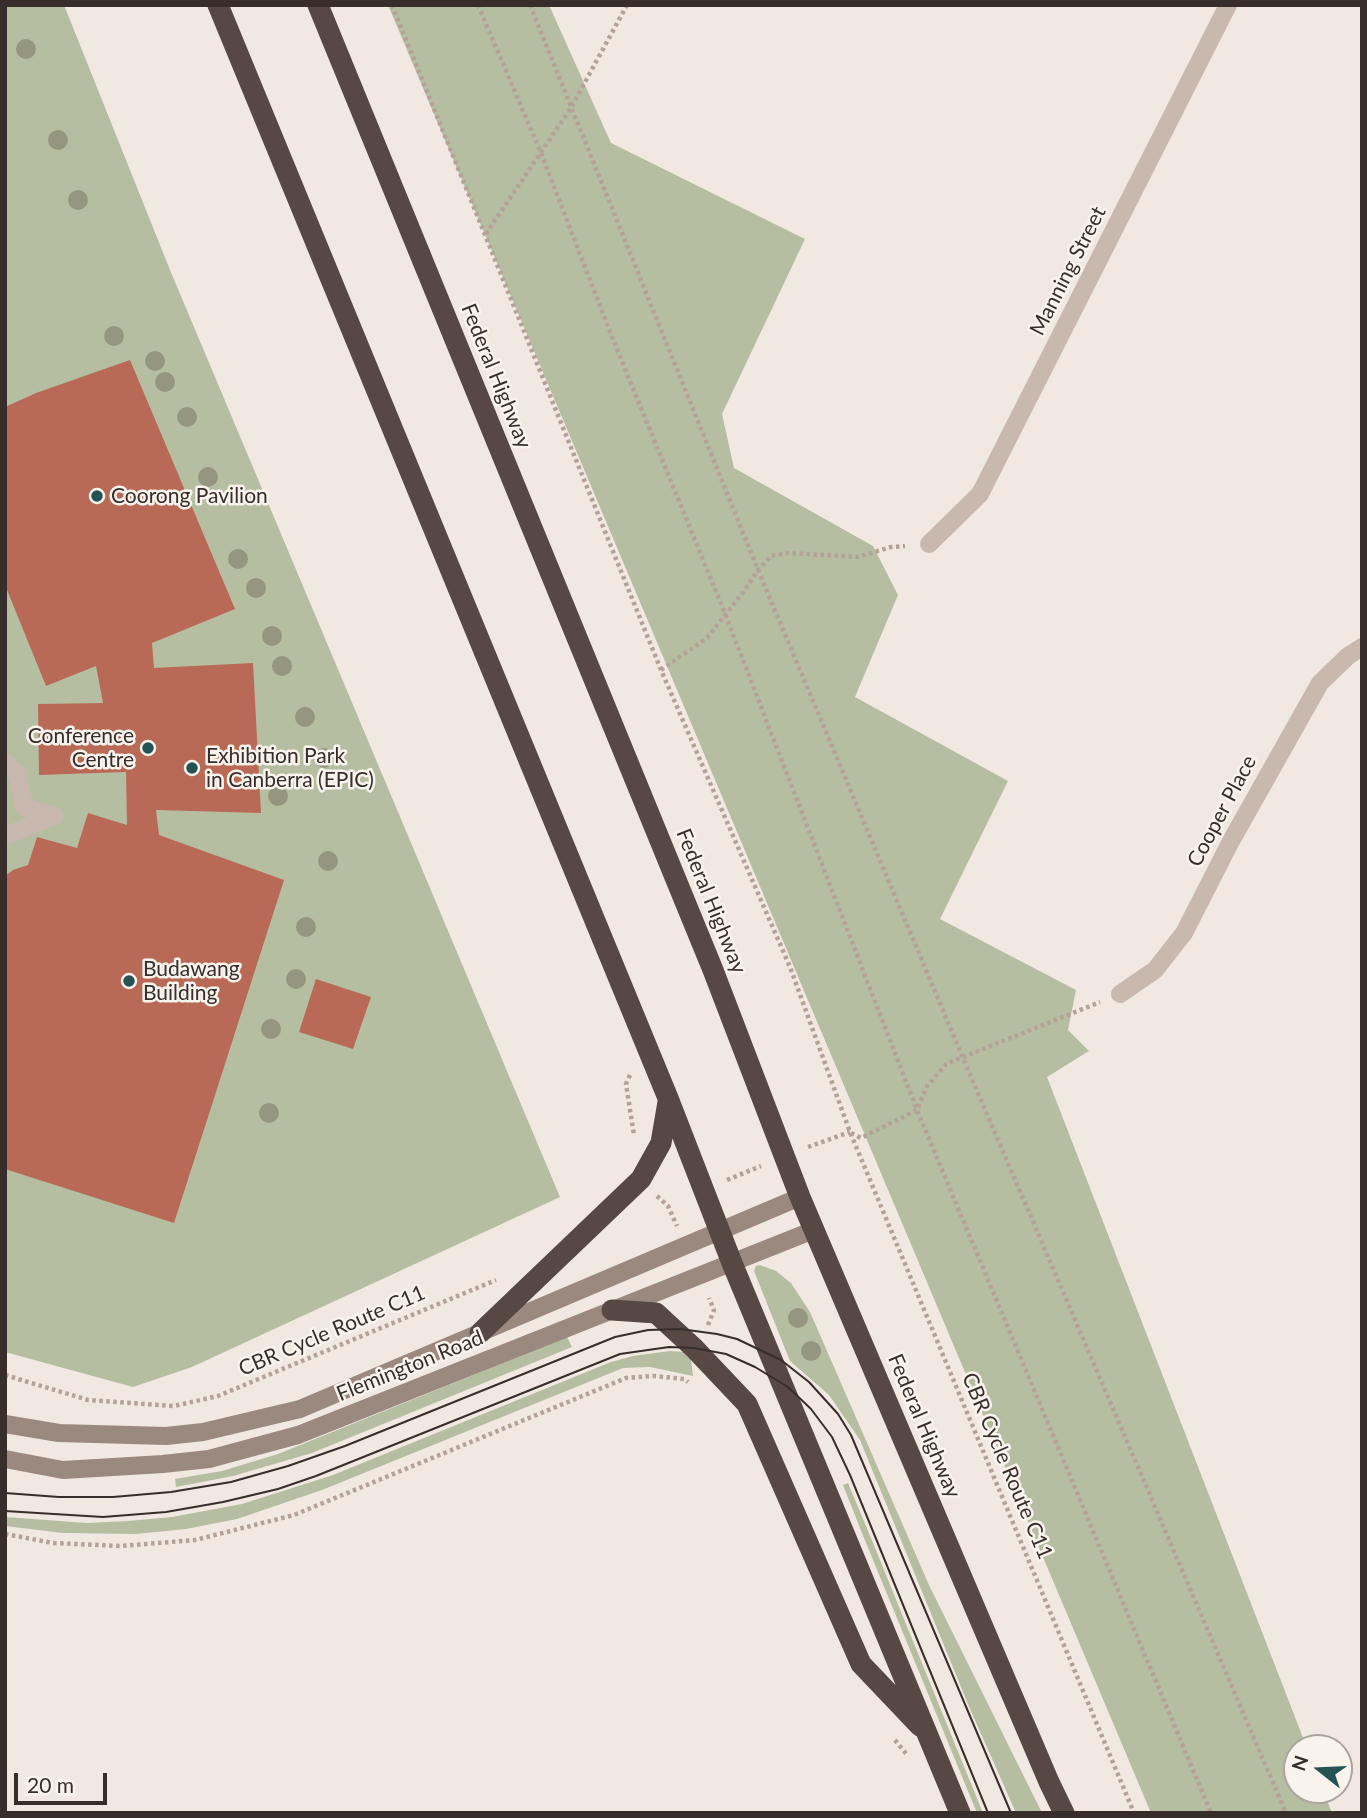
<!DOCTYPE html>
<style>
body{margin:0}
#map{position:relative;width:1367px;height:1818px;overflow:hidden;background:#f1e8e1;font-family:Lato,sans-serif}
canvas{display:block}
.frame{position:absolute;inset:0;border:7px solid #372e2b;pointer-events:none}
.north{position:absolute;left:1283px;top:1734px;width:70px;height:70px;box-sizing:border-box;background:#f9f3ed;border:2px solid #aba49f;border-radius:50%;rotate:288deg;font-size:19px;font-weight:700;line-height:28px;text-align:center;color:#372e2b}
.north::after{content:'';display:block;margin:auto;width:24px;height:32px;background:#255354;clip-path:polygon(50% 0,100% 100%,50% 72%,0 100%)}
.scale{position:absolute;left:14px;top:1773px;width:93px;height:32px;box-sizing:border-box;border:4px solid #372e2b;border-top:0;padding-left:9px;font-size:21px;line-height:24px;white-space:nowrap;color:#372e2b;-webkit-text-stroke:5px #f9f3ed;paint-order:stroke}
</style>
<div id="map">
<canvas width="1367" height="1818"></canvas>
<div class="frame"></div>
<div class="north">N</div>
<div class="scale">20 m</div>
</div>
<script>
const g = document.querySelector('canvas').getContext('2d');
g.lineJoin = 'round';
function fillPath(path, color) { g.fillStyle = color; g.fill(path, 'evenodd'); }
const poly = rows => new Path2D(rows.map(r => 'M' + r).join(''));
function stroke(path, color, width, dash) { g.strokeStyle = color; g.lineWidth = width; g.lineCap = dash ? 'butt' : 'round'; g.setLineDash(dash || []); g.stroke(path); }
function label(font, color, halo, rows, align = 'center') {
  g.font = font + ' Lato,sans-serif'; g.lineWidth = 5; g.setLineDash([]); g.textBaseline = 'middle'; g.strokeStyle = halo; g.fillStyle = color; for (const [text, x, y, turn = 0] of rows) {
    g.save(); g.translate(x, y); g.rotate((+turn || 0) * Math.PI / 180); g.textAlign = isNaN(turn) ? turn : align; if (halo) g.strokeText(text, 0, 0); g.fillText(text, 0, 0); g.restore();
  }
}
fillPath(poly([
 [5,5,64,5,170,270,560,1197,192,1367,133,1387,5,1352],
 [388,5,549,5,611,143,805,239,722,414,734,468,873,546,898,595,855,697,1008,781,940,919,1076,990,1068,1030,1089,1051,1047,1077,1307,1748,1297,1748,1297,1790,1323,1790,1332,1813,1151,1813],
 [760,1265,776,1271,791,1283,810,1312,929,1585,1042,1813,1016,1813,970,1709,860,1440,829,1395,790,1361,754,1271,756,1266],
 [567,1337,572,1347,312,1453,233,1476,176,1487,175,1479,222,1471,278,1454],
 [670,1351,685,1352,691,1359,693,1376,650,1367,623,1368,322,1490,237,1519,186,1529,136,1534,63,1533,5,1526,5,1517,87,1523,128,1521,172,1517,242,1504,333,1475,611,1362,633,1356],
 [848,1483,871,1538,983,1813,977,1813,864,1538,843,1485]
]), '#b6bea2');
fillPath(poly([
 [130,360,235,609,152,643,154,668,253,663,261,813,156,810,159,835,284,880,174,1223,5,1169,5,1088,7,1082,5,1081,5,876,13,870,28,865,37,837,77,848,88,813,127,825,126,772,39,775,38,704,103,703,96,666,46,686,5,585,5,407,36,393],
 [316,979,371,997,353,1049,299,1032]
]), '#b96a56');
stroke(poly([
 [392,5,661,670,790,967,850,1132,1134,1813],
 [478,5,541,153,612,337,726,616,917,1110,1211,1813],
 [530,5,758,570,963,1058,1286,1813],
 [486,234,572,106,627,5],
 [661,670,707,638,744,591,758,570,771,556,788,553,858,557,891,547,905,546],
 [630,1075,626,1084,634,1135],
 [851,1133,861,1138,917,1110,927,1086,946,1064,1100,1002],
 [808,1147,850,1132],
 [727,1180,761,1166],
 [657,1196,668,1206,677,1226],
 [708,1325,714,1310,709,1298],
 [5,1375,88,1400,174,1406,218,1396,496,1280],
 [5,1534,53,1543,121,1546,195,1540,294,1515,626,1378,654,1376,684,1379,688,1382],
 [895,1740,907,1755]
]), '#b4a298', 4.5, [3.5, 3.5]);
stroke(poly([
 [5,762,17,773,24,807,55,816,5,836]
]), '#c8b8ad', 18);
stroke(poly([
 [929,544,980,494,1228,5],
 [1120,994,1155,970,1184,933,1231,841,1320,683,1348,656,1362,647]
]), '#c8b8ad', 18);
stroke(poly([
 [5,1424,59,1433,166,1436,203,1432,300,1409,800,1197],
 [5,1459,63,1470,163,1464,209,1459,298,1435,814,1230]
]), '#9b887f', 18);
stroke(poly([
 [218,5,668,1098,732,1263,960,1813],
 [318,5,713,970,800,1197,1049,1782,1064,1813],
 [612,1310,656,1313,694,1348,747,1404,861,1664,920,1726],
 [480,1333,641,1179,661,1143,668,1102]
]), '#574843', 21);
stroke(poly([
 [5,1493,59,1497,113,1497,171,1492,231,1482,288,1466,345,1446,615,1337,648,1330,680,1329,717,1334,737,1339,781,1360,809,1382,838,1414,851,1435,1011,1813],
 [5,1511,103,1517,166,1512,223,1502,278,1489,316,1476,620,1354,669,1347,694,1348,726,1354,755,1367,788,1387,811,1409,832,1437,850,1475,988,1813]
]), '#372e2b', 2);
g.fillStyle = '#949680';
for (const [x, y] of [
 [26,49],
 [58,140],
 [78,200],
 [114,336],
 [155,361],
 [165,382],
 [187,417],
 [208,477],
 [238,559],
 [256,588],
 [272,636],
 [282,666],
 [305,717],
 [324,758],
 [278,796],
 [328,861],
 [306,927],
 [296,979],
 [271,1029],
 [269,1113],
 [798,1318],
 [811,1351]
]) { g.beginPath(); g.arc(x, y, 10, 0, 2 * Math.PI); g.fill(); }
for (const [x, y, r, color] of [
 [97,496,7,"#255354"],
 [148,748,7,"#255354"],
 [192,768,7,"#255354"],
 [129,981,7,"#255354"]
]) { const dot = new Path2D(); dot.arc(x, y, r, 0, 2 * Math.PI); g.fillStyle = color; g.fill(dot); stroke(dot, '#f9f3ed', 2.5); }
label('21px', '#372e2b', '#f9f3ed', [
 ["Manning Street",1068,271,-63],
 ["Federal Highway",496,376,68],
 ["Cooper Place",1222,811,-62],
 ["Federal Highway",711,901,68],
 ["CBR Cycle Route C11",332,1331,-23],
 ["Flemington Road",410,1366,-22],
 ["Federal Highway",924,1426,67],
 ["CBR Cycle Route C11",1007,1466,67]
]);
label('21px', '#372e2b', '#f9f3ed', [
 ["Coorong Pavilion",111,496],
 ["Conference",134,736,"right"],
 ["Centre",134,760,"right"],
 ["Exhibition Park",206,756],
 ["in Canberra (EPIC)",206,780],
 ["Budawang",143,969],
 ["Building",143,993]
], 'left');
</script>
